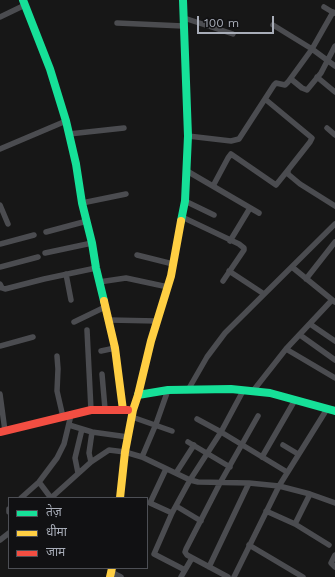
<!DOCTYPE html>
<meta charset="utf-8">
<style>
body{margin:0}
#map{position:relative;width:335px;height:577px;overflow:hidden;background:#171717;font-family:"Work Sans","Noto Sans Devanagari",sans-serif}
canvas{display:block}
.legend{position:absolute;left:8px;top:497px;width:140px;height:72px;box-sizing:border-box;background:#111113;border:1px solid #4d4f55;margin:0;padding:5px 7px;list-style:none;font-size:12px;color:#a8adb8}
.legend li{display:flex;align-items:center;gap:8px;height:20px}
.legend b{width:20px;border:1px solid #4d4f55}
.scale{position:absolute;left:197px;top:16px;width:77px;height:18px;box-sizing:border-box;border:2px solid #a8adb8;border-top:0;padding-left:5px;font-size:12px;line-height:14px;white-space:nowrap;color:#a8adb8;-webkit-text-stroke:3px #111113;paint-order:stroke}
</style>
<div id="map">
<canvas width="335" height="577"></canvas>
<ul class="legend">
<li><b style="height:5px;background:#16e098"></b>तेज़</li>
<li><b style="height:5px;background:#ffcf43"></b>धीमा</li>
<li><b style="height:5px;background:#f24e42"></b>जाम</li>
</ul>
<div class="scale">100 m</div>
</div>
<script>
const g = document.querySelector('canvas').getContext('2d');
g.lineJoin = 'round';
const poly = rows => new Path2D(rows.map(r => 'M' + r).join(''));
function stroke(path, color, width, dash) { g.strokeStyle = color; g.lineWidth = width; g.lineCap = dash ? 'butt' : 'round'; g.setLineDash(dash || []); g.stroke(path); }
stroke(poly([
 [324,7,334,13],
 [0,17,25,5],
 [184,18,233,34],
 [117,23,183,26],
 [273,25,312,49,335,66],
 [317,77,335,92],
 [291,79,302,88,307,90,321,73,335,46],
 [265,99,312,138,310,142,288,170,288,174,300,184,335,206],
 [327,128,335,135],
 [69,134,124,128],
 [188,136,231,141,239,139,274,85,276,83,285,85,288,82,312,49,333,12],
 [0,149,66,121],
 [187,171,259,213],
 [213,186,228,158,231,154,276,185,288,170],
 [185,201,214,215],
 [82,203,126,194],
 [0,205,8,224],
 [182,217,239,244,244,248,244,250,223,281],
 [46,232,87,221],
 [230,241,250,208],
 [0,244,34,235],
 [45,253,92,243],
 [137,255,173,264],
 [0,267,38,257],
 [292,267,335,302],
 [229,271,264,294],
 [66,274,71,300],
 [306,279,335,242],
 [99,282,126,278,168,287],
 [0,284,2,288,5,289,44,279,96,268],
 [109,320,157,321],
 [74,322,105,307],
 [310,324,335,341],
 [87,330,91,410],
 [300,335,335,360],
 [0,346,33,337],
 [286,349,335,378],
 [101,351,115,348],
 [57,356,58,369,57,391,63,417],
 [102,374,105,409],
 [188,390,207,357,225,333,335,224],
 [253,391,286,349,332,300],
 [0,394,5,431],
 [132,417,172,431],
 [197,419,221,432,287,472],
 [69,425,92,432,128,437],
 [188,442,230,467],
 [283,445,298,454],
 [142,457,156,424,168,390],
 [262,457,295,400],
 [91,462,89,453,92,432],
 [166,469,150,503,172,513],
 [78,473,75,458,82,429],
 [176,473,194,445],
 [39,482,51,498],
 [21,498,39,482,57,458,64,444,71,415],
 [51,498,91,462,109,450,125,452,142,457,190,480,198,482,249,483,279,486,310,494,335,503],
 [176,506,201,521],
 [9,509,9,512],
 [266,511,295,524,329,545],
 [295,524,310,494],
 [0,540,9,533],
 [249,545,303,577],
 [335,555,331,563,335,567],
 [209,567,249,483],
 [185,570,154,554,172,513,190,480,221,432,243,391],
 [111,572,121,577],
 [181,577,192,558],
 [228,577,187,555,185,552,186,549,220,483,258,416],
 [234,577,279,486,327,409]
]), '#4b4c50', 5.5);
stroke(poly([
 [23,0,50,69,66,121,76,164,82,203,92,243,96,268,104,301],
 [181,221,185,201,188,136,183,0],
 [138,395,168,390,231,389,270,393,335,411]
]), '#16e098', 8);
stroke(poly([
 [104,301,115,348,123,410],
 [120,498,125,452,133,410,138,395,151,341,171,276,181,221],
 [110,577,112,568]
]), '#ffcf43', 8);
stroke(poly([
 [0,432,91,410,128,410]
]), '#f24e42', 8);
</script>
